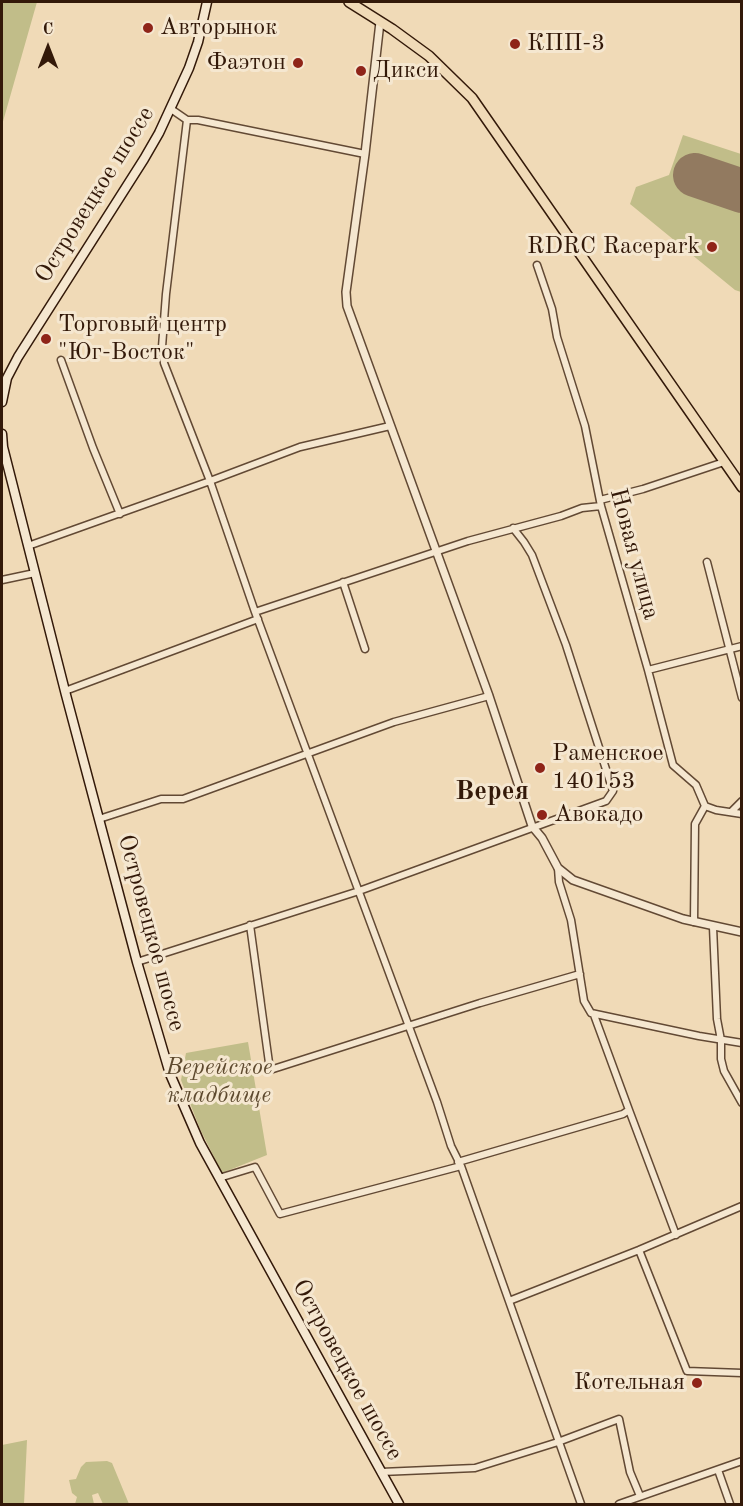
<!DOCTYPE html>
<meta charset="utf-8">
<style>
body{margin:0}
#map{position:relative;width:743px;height:1506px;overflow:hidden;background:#f0dab7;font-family:"Old Standard TT",serif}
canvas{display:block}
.frame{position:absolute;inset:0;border:3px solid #331909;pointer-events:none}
.north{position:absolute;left:18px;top:18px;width:60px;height:60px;-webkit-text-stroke:4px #f5e7d0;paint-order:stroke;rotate:0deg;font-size:16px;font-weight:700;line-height:24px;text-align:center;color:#331909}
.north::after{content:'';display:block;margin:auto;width:21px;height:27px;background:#331909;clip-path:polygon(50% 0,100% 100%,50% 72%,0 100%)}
</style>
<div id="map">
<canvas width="743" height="1506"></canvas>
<div class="frame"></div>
<div class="north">С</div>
</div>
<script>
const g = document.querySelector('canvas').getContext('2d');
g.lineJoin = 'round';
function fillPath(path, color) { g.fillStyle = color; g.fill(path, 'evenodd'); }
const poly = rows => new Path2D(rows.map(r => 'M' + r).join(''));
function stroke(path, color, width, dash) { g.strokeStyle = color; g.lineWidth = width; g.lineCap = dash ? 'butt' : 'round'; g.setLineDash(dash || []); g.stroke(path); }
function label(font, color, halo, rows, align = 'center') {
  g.font = font + ' "Old Standard TT",serif'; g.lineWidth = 6; g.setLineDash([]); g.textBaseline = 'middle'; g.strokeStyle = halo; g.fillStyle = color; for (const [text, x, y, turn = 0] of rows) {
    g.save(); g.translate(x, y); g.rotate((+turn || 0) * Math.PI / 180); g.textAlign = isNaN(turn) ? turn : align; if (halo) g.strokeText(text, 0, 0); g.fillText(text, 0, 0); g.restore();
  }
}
fillPath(poly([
 [2,2,37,2,2,125],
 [683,135,741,154,741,292,735,290,630,204,636,187,669,175],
 [248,1042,267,1155,222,1173,200,1129,181,1080,186,1053],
 [27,1440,24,1504,2,1504,2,1445],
 [107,1461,112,1463,129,1504,103,1504,98,1493,92,1495,94,1504,75,1504,77,1497,72,1493,69,1480,76,1479,81,1467,86,1462]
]), '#c1bd89');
stroke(poly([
 [695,175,742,191]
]), '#927a60', 44);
const minor = poly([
 [171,109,187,120,198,120,365,154],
 [187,120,166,294,162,347,164,363,210,481,255,612,437,1102,451,1146,461,1166,581,1504],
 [537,265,552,309,557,337,585,426,601,506,648,670,673,765,696,785,705,806,716,810,742,814],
 [61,360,93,448,120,514],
 [600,500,643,489,724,462],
 [28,546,210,481,300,447,390,426],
 [707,562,742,698],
 [2,580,35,573],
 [343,582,365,649],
 [255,612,468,541,561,516,582,508,601,506],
 [648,670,742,646],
 [65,691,258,619],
 [731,812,742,801],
 [99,819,161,799,183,799,394,722,489,696],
 [558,868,559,882,571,920,584,1001,591,1013,699,1036,742,1043],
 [694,922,695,824,705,806],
 [250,925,270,1070,480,1003,580,974],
 [713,927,717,1019,721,1040,721,1059,724,1071,742,1103],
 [137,962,359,891,606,801,613,791,566,645,532,555,524,542,513,528],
 [629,1110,676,1235],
 [458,1162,623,1114,629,1110,594,1015],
 [219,1178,255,1167,280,1214,461,1166],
 [639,1250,687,1371,742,1373],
 [509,1301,639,1250,742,1206],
 [718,1470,730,1504],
 [381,1472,475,1468,558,1442,619,1419,630,1472,640,1496],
 [619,1504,742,1461]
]);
const tertiary = poly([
 [380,22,365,154,346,292,347,306,489,696,532,826,542,838,558,868,573,880,683,919,742,932]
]);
const secondary = poly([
 [2,402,7,378,18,357,144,159,159,133,189,68,198,42,207,2],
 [2,434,3,447,66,695,137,962,170,1074,200,1143,399,1504]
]);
const primary = poly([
 [349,2,392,29,429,56,472,98,742,487]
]);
stroke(minor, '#624934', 9);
stroke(tertiary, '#624934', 10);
stroke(secondary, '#331909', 11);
stroke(primary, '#331909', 12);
stroke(minor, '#f5e7d0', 6);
stroke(tertiary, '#f5e7d0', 7);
stroke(secondary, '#f5e7d0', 8);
stroke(primary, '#f0dab7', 9);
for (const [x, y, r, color] of [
 [148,28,6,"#8f2418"],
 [515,44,6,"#8f2418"],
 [298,63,6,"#8f2418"],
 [361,71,6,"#8f2418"],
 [712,247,6,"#8f2418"],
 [46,339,6,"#8f2418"],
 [540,768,6,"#8f2418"],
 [542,815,6,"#8f2418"],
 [697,1383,6,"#8f2418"]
]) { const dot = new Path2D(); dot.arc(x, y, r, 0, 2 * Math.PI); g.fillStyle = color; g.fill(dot); stroke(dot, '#f5e7d0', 2); }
label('24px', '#331909', '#f5e7d0', [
 ["Авторынок",160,28],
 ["КПП-3",527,44],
 ["Фаэтон",286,63,"right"],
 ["Дикси",373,71],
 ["RDRC Racepark",700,247,"right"],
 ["Торговый центр",58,325],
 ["\"Юг-Восток\"",58,353],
 ["Раменское",552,754],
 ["140153",552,782],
 ["Авокадо",554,815],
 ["Котельная",685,1383,"right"]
], 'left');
label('24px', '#331909', '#f5e7d0', [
 ["Островецкое шоссе",95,195,-58],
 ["Новая улица",634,554,75],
 ["Островецкое шоссе",151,933,75],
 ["Островецкое шоссе",347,1370,61]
]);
label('italic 24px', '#5e4a2f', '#f5e7d0', [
 ["Верейское",219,1068],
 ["кладбище",219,1096]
]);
label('bold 27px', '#331909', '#f5e7d0', [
 ["Верея",492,792]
]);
</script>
